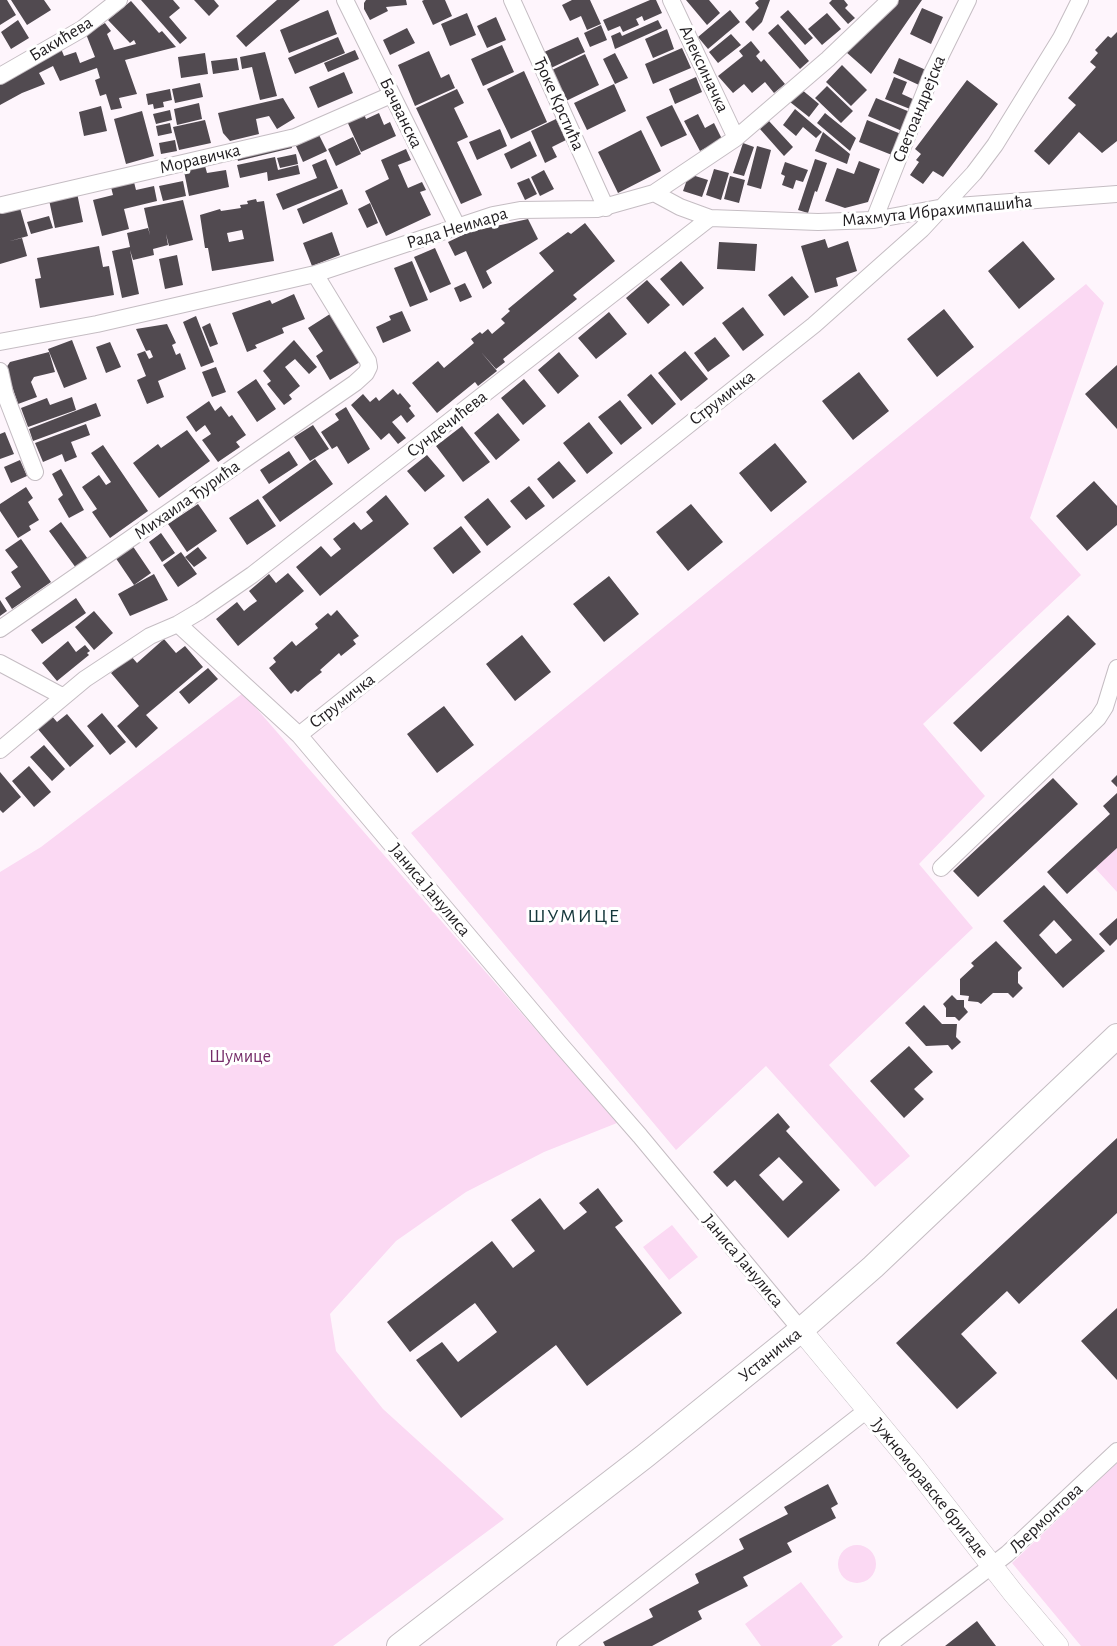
<!DOCTYPE html>
<meta charset="utf-8">
<style>
body{margin:0}
canvas{display:block;background:#fef5fc}
</style>
<canvas width="1117" height="1646"></canvas>
<script>
const g = document.querySelector('canvas').getContext('2d');
g.lineJoin = 'round';
function fillPath(path, color) { g.fillStyle = color; g.fill(path, 'evenodd'); }
const poly = rows => new Path2D(rows.map(r => 'M' + r).join(''));
function stroke(path, color, width, dash) { g.strokeStyle = color; g.lineWidth = width; g.lineCap = dash ? 'butt' : 'round'; g.setLineDash(dash || []); g.stroke(path); }
function label(font, color, halo, rows, align = 'center') {
  g.font = font + ' "Alegreya Sans",sans-serif'; g.lineWidth = 6; g.setLineDash([]); g.textBaseline = 'middle'; g.strokeStyle = halo; g.fillStyle = color; for (const [text, x, y, turn = 0] of rows) {
    g.save(); g.translate(x, y); g.rotate((+turn || 0) * Math.PI / 180); g.textAlign = isNaN(turn) ? turn : align; if (halo) g.strokeText(text, 0, 0); g.fillText(text, 0, 0); g.restore();
  }
}
fillPath(poly([
 [1086,284,1104,303,1030,518,1081,575,923,724,985,796,919,864,973,928,829,1065,910,1156,875,1187,766,1066,676,1150,411,833],
 [243,693,617,1123,544,1152,466,1192,396,1241,330,1314,336,1351,383,1409,504,1519,333,1646,0,1646,0,872,41,847],
 [1117,848,1117,892,1095,868],
 [672,1225,698,1257,669,1280,643,1247],
 [1117,1463,1117,1646,1081,1646,1012,1563],
 '838 1564a19 19 0 1 1 38 0a19 19 0 1 1-38 0Z',
 [801,1582,843,1637,831,1646,761,1646,745,1624]
]), '#fbd9f3');
fillPath(poly([
 [0,0,7,0,16,15,0,25],
 [11,0,44,0,51,10,27,25],
 [141,0,173,0,180,8,169,17,187,38,180,44],
 [194,0,214,0,219,6,209,16],
 [277,0,300,0,246,47,236,36],
 [366,0,406,0,407,5,386,7,388,11,370,20,364,9,364,3],
 [424,0,445,0,452,16,433,25,422,1],
 [572,0,590,0,601,24,587,30,581,16,570,21,562,5],
 [650,0,656,0,662,13,644,21,642,16,636,19,639,25,623,32,620,26,608,31,603,20],
 [686,0,709,0,720,13,707,25],
 [759,0,770,0,762,22,753,31,745,22,759,8,755,3],
 [832,0,844,0,848,5,845,8,855,18,848,24,829,3],
 [899,0,922,0,871,74,846,52],
 [131,1,159,33,162,31,176,47,125,60,137,94,119,98,122,108,111,110,106,94,100,96,95,80,100,78,97,68,60,81,53,66,39,73,45,84,22,93,0,105,0,78,60,46,64,56,76,52,80,63,95,57,86,34,105,23,111,31,107,34,114,50,136,44,134,40,130,43,108,20],
 [922,8,943,17,931,44,910,34],
 [328,10,337,34,289,53,280,30],
 [730,10,740,22,708,49,698,37],
 [788,10,813,38,805,45,780,17],
 [467,13,476,35,450,46,441,24],
 [827,13,841,29,822,45,808,29],
 [496,17,506,40,487,48,477,26],
 [18,20,29,38,11,49,1,32],
 [658,20,662,28,615,49,611,36,620,32,622,36],
 [778,24,809,61,800,69,768,33],
 [601,25,607,40,590,47,584,33],
 [407,28,415,43,390,55,383,40],
 [667,29,674,49,653,58,645,39],
 [1117,32,1117,141,1102,153,1079,132,1049,165,1034,151,1076,105,1068,98,1096,67,1090,62,1098,53,1095,50,1108,36,1111,38],
 [731,34,741,45,718,63,709,52],
 [338,37,345,53,295,74,288,58],
 [578,37,585,52,551,68,544,52],
 [751,41,760,52,756,56,761,62,764,59,785,84,774,93,765,82,752,93,744,84,733,93,718,76,743,56,739,51],
 [502,45,514,72,483,86,471,59],
 [682,48,691,68,653,84,645,64],
 [355,50,359,59,328,72,324,63],
 [429,51,441,78,449,74,455,88,415,106,398,65],
 [265,52,277,96,260,100,252,67,242,69,240,57],
 [205,53,208,74,181,78,178,57],
 [615,53,628,78,615,84,603,59],
 [585,54,599,85,566,101,552,70],
 [237,58,239,70,213,74,211,61],
 [899,58,926,70,919,85,893,73],
 [842,65,867,90,851,106,826,82],
 [524,71,547,122,511,139,487,89],
 [344,72,353,93,318,108,309,87],
 [696,77,702,92,675,104,669,89],
 [894,77,907,82,902,94,915,100,910,109,885,99],
 [967,80,998,104,943,177,933,171,923,184,910,175,919,162,916,160,921,154,915,149],
 [200,83,203,97,175,103,172,89],
 [614,84,626,111,587,130,574,103],
 [827,86,853,111,841,123,815,98],
 [170,89,172,100,163,102,164,107,154,109,153,104,148,105,146,94],
 [457,89,464,103,454,108,468,137,457,142,482,195,461,204,416,108],
 [801,89,819,104,809,117,790,102],
 [283,98,295,118,277,129,269,116,256,119,259,134,230,141,223,133,218,113],
 [876,98,910,112,902,131,868,116],
 [199,103,202,119,177,125,174,109],
 [672,105,687,135,661,147,646,117],
 [101,106,107,131,84,136,79,112],
 [795,109,822,132,816,138,803,127,796,136,783,125],
 [170,110,172,120,156,124,153,114],
 [142,111,154,156,126,164,114,119],
 [363,111,366,119,379,113,384,125,390,122,396,136,361,152,346,119],
 [825,113,856,138,850,151,817,123],
 [698,114,705,128,714,123,722,139,700,151,684,121],
 [556,119,566,140,552,147,557,157,545,163,531,131],
 [205,120,211,143,179,150,173,127],
 [867,120,901,134,892,155,859,142],
 [769,121,793,147,784,156,760,129],
 [170,123,172,133,158,136,156,126],
 [500,129,507,146,477,160,469,142],
 [641,130,661,171,618,193,598,152],
 [823,132,850,154,847,164,815,151],
 [319,135,327,151,303,162,296,146],
 [353,137,361,154,336,166,328,149],
 [175,140,177,151,161,154,159,143],
 [290,141,292,148,238,161,236,153],
 [530,141,537,156,511,169,504,154],
 [743,143,754,147,744,176,733,173],
 [757,146,771,150,761,189,747,185],
 [406,149,411,160,398,165,408,188,422,182,426,190,420,192,431,215,386,236,365,191,389,179,381,160],
 [296,154,298,164,280,168,277,158],
 [275,157,278,170,298,165,300,174,268,181,267,172,240,178,237,165],
 [326,159,338,188,283,210,276,194,317,178,312,165],
 [815,159,827,163,817,192,815,191,808,213,798,210],
 [859,161,880,169,868,202,845,208,825,201,837,168,854,174],
 [204,162,207,173,226,170,229,187,189,196,183,166],
 [785,162,808,170,803,182,796,180,793,189,782,185,785,176,781,174],
 [714,169,729,173,721,200,706,195],
 [544,170,554,189,540,196,531,177],
 [689,174,708,180,702,197,683,191],
 [730,176,745,180,739,203,724,199],
 [133,178,136,190,154,186,157,201,124,209,129,229,102,236,93,200,113,195,110,183],
 [529,178,537,194,525,200,517,183],
 [183,181,186,196,163,201,159,186],
 [342,189,348,204,303,224,297,209],
 [77,193,83,222,55,228,49,200],
 [256,199,257,202,264,201,274,261,212,271,208,248,205,248,200,215,220,209,221,211,241,208,240,205,248,204,247,201],
 [242,230,244,239,229,242,227,233],
 [183,200,193,240,169,246,166,234,168,245,153,249,154,255,133,260,130,250,139,294,122,298,112,251,130,247,127,233,148,228,150,235,144,208],
 [370,203,378,223,367,228,358,209],
 [20,208,28,236,10,241,22,238,27,256,0,264,0,209],
 [49,216,53,228,31,234,27,222],
 [528,219,538,239,486,271,492,283,483,289,466,251,455,256,448,242,469,232],
 [585,223,615,261,573,295,577,299,503,359,505,362,496,369,481,352,497,371,478,386,475,382,437,413,412,383,438,361,444,368,474,343,471,339,480,332,482,334,488,329,492,334,505,323,501,319,510,311,508,309,554,271,539,253,568,232,571,234],
 [332,232,340,255,312,266,303,243],
 [825,239,828,248,848,241,857,271,836,278,838,286,815,293,801,246],
 [1023,241,1055,279,1019,309,988,271],
 [719,242,757,244,755,271,717,269],
 [99,246,103,267,109,266,114,295,40,308,35,279,41,278,37,258],
 [435,248,451,284,430,293,414,257],
 [177,255,183,285,165,289,159,259],
 [412,261,428,300,410,307,394,268],
 [681,261,704,288,683,306,660,279],
 [792,276,809,297,784,316,768,295],
 [647,280,670,305,648,324,626,298],
 [465,283,472,297,460,302,454,288],
 [294,294,305,319,282,328,284,333,255,345,257,348,247,352,232,313,270,300,272,304],
 [743,307,764,335,743,351,722,323],
 [944,309,974,347,937,377,907,339],
 [402,311,411,331,383,343,376,327,391,320,389,316],
 [609,312,627,334,596,359,578,338],
 [330,314,360,362,330,380,316,356,323,351,308,328],
 [196,316,214,362,201,367,183,322],
 [210,323,218,344,210,347,202,327],
 [167,324,176,343,172,345,176,355,180,353,186,369,158,381,164,397,147,404,137,380,146,376,137,354,145,351,149,359,153,357,150,350,146,351,136,329],
 [715,337,730,356,708,372,694,353],
 [72,340,87,379,64,388,48,349],
 [294,340,317,367,309,374,295,359,285,367,300,386,289,395,292,399,284,405,267,384,271,381,263,371],
 [110,342,121,367,106,373,96,347],
 [685,351,708,379,681,401,658,373],
 [49,352,55,372,34,377,31,382,37,397,18,404,6,368,10,362],
 [559,352,579,376,558,394,538,370],
 [1117,365,1117,429,1085,394],
 [216,367,226,392,212,397,202,372],
 [859,372,889,411,853,440,822,401],
 [651,374,676,404,652,425,627,395],
 [256,379,276,409,257,422,237,392],
 [524,379,546,406,523,425,501,398],
 [393,389,398,395,400,393,411,406,409,408,415,416,407,423,401,415,392,422,406,438,398,444,389,433,381,440,351,405,363,394,370,402,376,397,379,401],
 [72,397,76,410,28,427,21,408,47,398,50,405],
 [620,400,642,428,621,445,598,417],
 [209,401,215,411,221,406,229,417,232,415,246,435,236,442,240,447,218,462,202,440,211,434,205,425,196,432,186,417],
 [96,403,101,416,33,441,29,429],
 [346,407,370,449,348,464,337,446,332,449,321,432,339,420,335,414],
 [498,413,520,440,496,460,474,433],
 [589,422,613,453,587,474,563,443],
 [86,424,90,435,71,442,77,457,65,462,62,454,43,462,35,443],
 [313,425,329,449,310,461,294,437],
 [462,426,490,462,463,482,436,446],
 [187,430,210,461,159,498,133,463,158,444,161,448],
 [5,432,14,454,0,459,0,434],
 [775,443,807,482,771,512,739,473],
 [103,445,148,511,110,538,92,512,97,509,82,487,99,475,106,485,111,482,91,453],
 [289,451,298,465,269,484,260,470],
 [427,455,445,476,425,492,407,471],
 [315,459,333,484,280,522,262,497],
 [20,460,27,476,11,483,4,467],
 [559,461,576,481,553,499,537,479],
 [61,469,84,510,69,518,58,499,63,495,52,474],
 [1094,481,1117,506,1117,525,1087,551,1056,516],
 [529,486,545,506,526,520,510,501],
 [26,487,33,498,28,502,39,520,29,526,31,530,18,538,0,511,0,504],
 [386,495,409,524,320,596,296,567,321,546,331,557,341,549,333,539,354,522,361,530,373,521,366,512],
 [488,498,511,527,487,546,464,517],
 [258,499,276,526,247,545,229,518],
 [198,504,217,531,187,552,168,524],
 [691,504,723,542,688,571,656,532],
 [61,522,88,559,76,568,49,531],
 [461,526,481,552,453,574,433,548],
 [161,533,175,553,162,562,149,542],
 [21,539,51,582,12,609,5,598,21,587,11,572,18,567,5,550],
 [132,545,151,573,134,585,115,557],
 [198,547,207,558,194,567,185,557],
 [181,552,197,574,178,587,163,565],
 [288,573,304,591,238,646,216,619,237,602,244,611,250,606,257,601,249,591,269,574,276,583],
 [154,574,168,600,130,616,118,594],
 [609,576,639,614,604,642,573,604],
 [76,598,86,613,42,644,31,630],
 [0,600,7,611,0,616],
 [337,610,359,636,353,640,356,644,341,656,339,653,320,670,322,672,308,683,298,692,295,690,291,694,269,668,276,662,273,658,292,641,296,646,318,628,315,624,328,613,331,616],
 [94,611,113,633,94,650,75,627],
 [1068,615,1096,644,981,752,953,723],
 [522,635,551,672,515,701,486,664],
 [164,639,176,653,185,646,203,667,146,715,158,728,136,748,117,726,139,706,111,673,131,656,137,663],
 [68,641,76,652,85,645,90,651,87,653,89,655,57,681,42,663],
 [208,668,218,679,189,704,179,692],
 [444,706,474,745,437,773,407,734],
 [102,713,126,742,110,755,87,726],
 [67,714,94,746,70,767,37,728,51,715,57,722],
 [44,745,65,769,52,781,30,757],
 [29,766,51,792,34,807,12,781],
 [0,772,21,797,3,813,0,810],
 [1117,775,1117,787,1111,781],
 [1053,778,1078,804,978,897,953,871],
 [1117,793,1117,848,1067,894,1047,872,1110,814,1103,806],
 [1044,885,1105,951,1063,988,1003,921],
 [1054,920,1072,940,1056,954,1039,935],
 [1117,918,1117,939,1110,946,1099,934],
 [996,941,1022,968,1018,972,1018,983,1023,988,1013,998,1008,993,993,993,981,1004,978,1002,968,1001,969,996,960,995,960,979,974,966,971,963],
 [952,995,957,1000,964,1000,964,1007,968,1012,959,1021,955,1017,946,1017,946,1008,943,1004],
 [924,1005,942,1024,957,1024,956,1037,961,1042,952,1050,948,1045,926,1046,905,1023],
 [909,1046,933,1072,914,1089,924,1099,904,1118,870,1081],
 [778,1113,790,1127,786,1131,840,1190,788,1238,735,1180,727,1187,713,1172],
 [779,1157,803,1182,783,1201,759,1175],
 [1117,1138,1117,1213,1019,1304,1007,1291,961,1334,997,1373,957,1409,896,1343],
 [598,1188,623,1221,615,1227,682,1313,587,1386,556,1345,461,1418,416,1360,442,1342,458,1362,497,1332,475,1303,410,1352,387,1322,492,1241,513,1268,535,1251,511,1220,540,1198,564,1230,587,1212,579,1203],
 [1117,1308,1117,1380,1081,1341],
 [828,1484,838,1504,831,1508,836,1518,787,1543,792,1552,743,1577,748,1586,698,1611,702,1619,652,1646,605,1646,603,1642,653,1617,649,1609,699,1583,695,1574,744,1549,739,1539,788,1514,784,1507],
 [977,1621,996,1646,945,1646]
]), '#514a50');
const minor = poly([
 [345,0,457,226],
 [512,0,606,208],
 [671,0,736,138],
 [0,76,82,29,119,0],
 [654,193,680,207,710,218,818,222,874,220,944,207,1117,194],
 [2,205,295,137,391,95],
 [874,220,933,71,968,0],
 [0,342,97,324,315,274,493,215,520,210,597,209,654,193,736,138,828,59,890,0],
 [0,371,5,394,35,472],
 [178,624,299,735,559,1043,640,1136,801,1330],
 [0,629,355,383,366,373,369,367,368,361,315,274],
 [0,663,62,696],
 [299,735,814,325,922,229,974,173,995,145,1061,38,1080,0],
 [0,750,85,679,150,636,178,624,200,611,252,575,710,218],
 [941,868,1098,718,1105,707,1117,668],
 [565,1646,867,1410],
 [887,1646,1007,1554,1117,1451]
]);
const tertiary = poly([
 [801,1330,914,1466,1014,1594,1058,1646]
]);
const secondary = poly([
 [399,1646,645,1456,801,1330,873,1267,1117,1036]
]);
stroke(minor, '#c5bdc3', 18);
stroke(tertiary, '#c5bdc3', 22);
stroke(secondary, '#c5bdc3', 26);
stroke(minor, '#fff', 16);
stroke(tertiary, '#fff', 21);
stroke(secondary, '#fff', 24);
label('18px', '#201d20', '#fff', [
 ["Бакићева",61,39,-31],
 ["Алексиначка",704,69,65],
 ["Ђоке Крстића",559,104,66],
 ["Светоандрејска",919,109,-68],
 ["Бачванска",401,113,64],
 ["Моравичка",200,159,-13],
 ["Махмута Ибрахимпашића",937,211,-6],
 ["Рада Неимара",457,228,-17],
 ["Струмичка",722,398,-38],
 ["Сундечићева",447,424,-38],
 ["Михаила Ђурића",187,500,-35],
 ["Струмичка",342,701,-38],
 ["Јаниса Јанулиса",430,890,50],
 ["Јаниса Јанулиса",743,1261,50],
 ["Устаничка",770,1355,-39],
 ["Јужноморавске бригаде",930,1488,51],
 ["Љермонтова",1046,1518,-43]
]);
label('18px', '#762e6a', '#fff', [
 ["Шумице",240,1057]
]);
g.letterSpacing = '1.5px';
label('20px', '#15373b', '#fff', [
 ["ШУМИЦЕ",574,916]
]);
g.letterSpacing = '0px';
</script>
